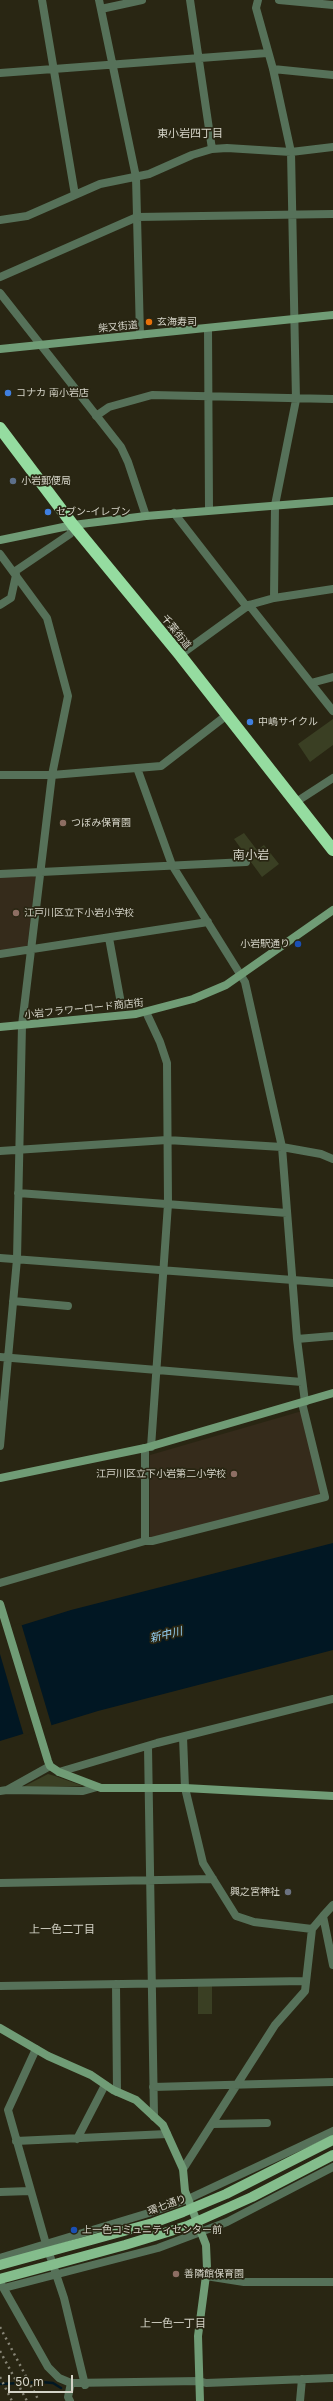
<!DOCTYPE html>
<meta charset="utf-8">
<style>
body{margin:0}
#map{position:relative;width:333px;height:2401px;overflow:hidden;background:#292613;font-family:Inter,sans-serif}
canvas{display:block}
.scale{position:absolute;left:8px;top:2375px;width:65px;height:18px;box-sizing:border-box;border:2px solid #d5d4c8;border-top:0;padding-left:5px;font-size:12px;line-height:14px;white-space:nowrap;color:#d5d4c8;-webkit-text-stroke:3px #292613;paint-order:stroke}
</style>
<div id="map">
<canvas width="333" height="2401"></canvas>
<div class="scale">50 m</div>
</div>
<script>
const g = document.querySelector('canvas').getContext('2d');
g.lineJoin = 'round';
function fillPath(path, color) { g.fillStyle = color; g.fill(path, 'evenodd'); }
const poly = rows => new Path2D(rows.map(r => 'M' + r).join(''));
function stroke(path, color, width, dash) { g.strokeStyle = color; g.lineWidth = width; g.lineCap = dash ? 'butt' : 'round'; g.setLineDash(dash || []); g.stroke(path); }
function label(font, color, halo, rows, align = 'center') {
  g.font = font + ' Inter,"Noto Sans JP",sans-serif'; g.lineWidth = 3.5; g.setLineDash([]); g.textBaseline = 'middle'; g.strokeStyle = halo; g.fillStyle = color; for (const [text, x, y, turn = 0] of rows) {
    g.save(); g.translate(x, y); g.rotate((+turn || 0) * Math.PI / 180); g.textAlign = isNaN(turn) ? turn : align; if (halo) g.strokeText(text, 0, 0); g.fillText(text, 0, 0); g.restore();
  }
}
fillPath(poly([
 [34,876,36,877,27,948,0,951,0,877],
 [302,1411,321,1495,150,1538,150,1455]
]), '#352b1b');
fillPath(poly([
 [333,719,333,745,310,762,298,744],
 [244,833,257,850,264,845,279,864,262,877,234,839],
 [48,1774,55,1776,83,1786,21,1788],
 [198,1986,212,1986,212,2014,198,2014]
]), '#3a3f23');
fillPath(poly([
 [333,1543,333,1650,98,1711,0,1741,0,1632,71,1610]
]), '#011723');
fillPath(poly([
 [21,1623,52,1727,24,1736,0,1654,0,1629]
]), '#292613');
stroke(poly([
 [0,2384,41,2382,53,2383,61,2388]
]), '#011723', 2.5);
stroke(poly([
 [42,0,75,195],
 [99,0,136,177,140,335],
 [190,0,212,149],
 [258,0,256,8,273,69,291,152,296,400,275,505,274,598],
 [279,0,333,5],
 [101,9,142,0],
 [273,69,333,75],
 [0,73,267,53],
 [0,220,27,216,100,184,149,174,192,155,212,149,227,148,291,152,333,147],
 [0,277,137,217,333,214],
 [0,293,121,447,128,462,146,516],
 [208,328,209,510],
 [96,416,109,407,152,395,333,399],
 [174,513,247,607],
 [0,554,47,618,68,696,52,775,22,1025,17,1259,0,1446],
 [14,572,70,534,73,525],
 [0,605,11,598,16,575],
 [249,605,333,711],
 [180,655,249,605,274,598,333,589],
 [311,683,333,677],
 [137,768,172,865,245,982,282,1147,297,1339,305,1402],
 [0,775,52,775,161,766,227,715],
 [296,802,333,778],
 [0,874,246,862],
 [109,938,120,998],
 [0,954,208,922],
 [146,1012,160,1042,167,1063,168,1204,151,1447],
 [0,1151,167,1140,282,1147,321,1154,333,1159],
 [18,1193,287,1213],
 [0,1258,333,1283],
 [13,1301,68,1306],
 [297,1339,333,1336],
 [0,1357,302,1382],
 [145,1448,145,1541],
 [0,1583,145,1541,152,1541,325,1497,302,1403],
 [183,1737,185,1788,203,1863,236,1916,254,1922,312,1929],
 [148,1747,154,2117],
 [59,1772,157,1743,333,1699],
 [7,1790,83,1791,97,1787],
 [0,1791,7,1790,50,1766],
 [0,1883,213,1879],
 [333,1905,323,1916,333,1965],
 [116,1984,117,2092],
 [0,1986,305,1981],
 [36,2049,8,2110,46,2244,64,2298,85,2385],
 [153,2087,333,2082],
 [213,2124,267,2123],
 [77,2139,105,2085],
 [16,2141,167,2134],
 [183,2169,275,2025,305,1991,312,1929,323,1916],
 [0,2192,30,2191],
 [0,2258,152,2212,188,2199,333,2131],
 [206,2276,244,2282,333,2282],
 [0,2282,48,2367,59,2378,71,2383,199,2381,206,2383,333,2378],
 [4,2288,158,2248,227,2222,333,2167],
 [70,2401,68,2397,71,2383],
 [300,2401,302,2379]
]), '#567159', 8);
stroke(poly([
 [0,349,333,315],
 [0,540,73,525,146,516,333,501],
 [0,1027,136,1014,193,999,226,985,333,910],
 [0,1478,145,1448,333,1393],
 [0,1604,48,1761,50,1766,59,1772,101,1788,185,1788,333,1796],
 [0,2028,48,2056,91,2075,113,2090,136,2100,163,2125,183,2169,185,2191,206,2245,207,2268,198,2336,200,2401]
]), '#709c76', 8);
stroke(poly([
 [0,2265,153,2223,183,2212,226,2194,333,2140],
 [0,2279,125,2245,187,2226,252,2197,333,2155]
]), '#84bd8c', 10);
stroke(poly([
 [0,428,73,525,180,655,333,850]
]), '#95dca0', 12);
stroke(poly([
 [0,2327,39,2401],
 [0,2351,27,2401],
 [0,2377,12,2401]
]), '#868475', 2.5, [2, 4]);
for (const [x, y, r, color] of [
 [149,322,4,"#e8710a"],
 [8,393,4,"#3f7fe0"],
 [13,481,4,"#5c6f8a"],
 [48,512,4,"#3f7fe0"],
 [250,722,4,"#3f7fe0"],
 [63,823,4,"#8d6e63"],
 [16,913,4,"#8d6e63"],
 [298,944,4,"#1a4fb4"],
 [234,1474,4,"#8d6e63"],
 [288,1892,4,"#6b7280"],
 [74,2230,4,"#1a4fb4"],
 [176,2274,4,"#8d6e63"]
]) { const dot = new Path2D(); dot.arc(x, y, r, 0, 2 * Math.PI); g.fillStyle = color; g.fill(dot); stroke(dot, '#292613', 1.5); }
label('10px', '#d5d4c8', '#292613', [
 ["玄海寿司",157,322],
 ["コナカ 南小岩店",16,393],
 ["小岩郵便局",21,481],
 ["セブン-イレブン",56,512],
 ["中嶋サイクル",258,722],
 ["つぼみ保育園",71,823],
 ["江戸川区立下小岩小学校",24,913],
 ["小岩駅通り",290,944,"right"],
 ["江戸川区立下小岩第二小学校",226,1474,"right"],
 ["興之宮神社",280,1892,"right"],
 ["上一色コミュニティセンター前",82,2230],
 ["善隣館保育園",184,2274]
], 'left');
label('10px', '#d5d4c8', '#292613', [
 ["柴又街道",118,327,-6],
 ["千葉街道",176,632,51],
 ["小岩フラワーロード商店街",84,1009,-6],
 ["環七通り",167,2205,-20]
]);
label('11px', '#d5d4c8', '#292613', [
 ["東小岩四丁目",190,134],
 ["上一色二丁目",62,1930],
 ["上一色一丁目",173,2324]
]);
label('italic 11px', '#98d4f8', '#292613', [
 ["新中川",166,1635,-14]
]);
label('12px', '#d5d4c8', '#292613', [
 ["南小岩",251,855]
]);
</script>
